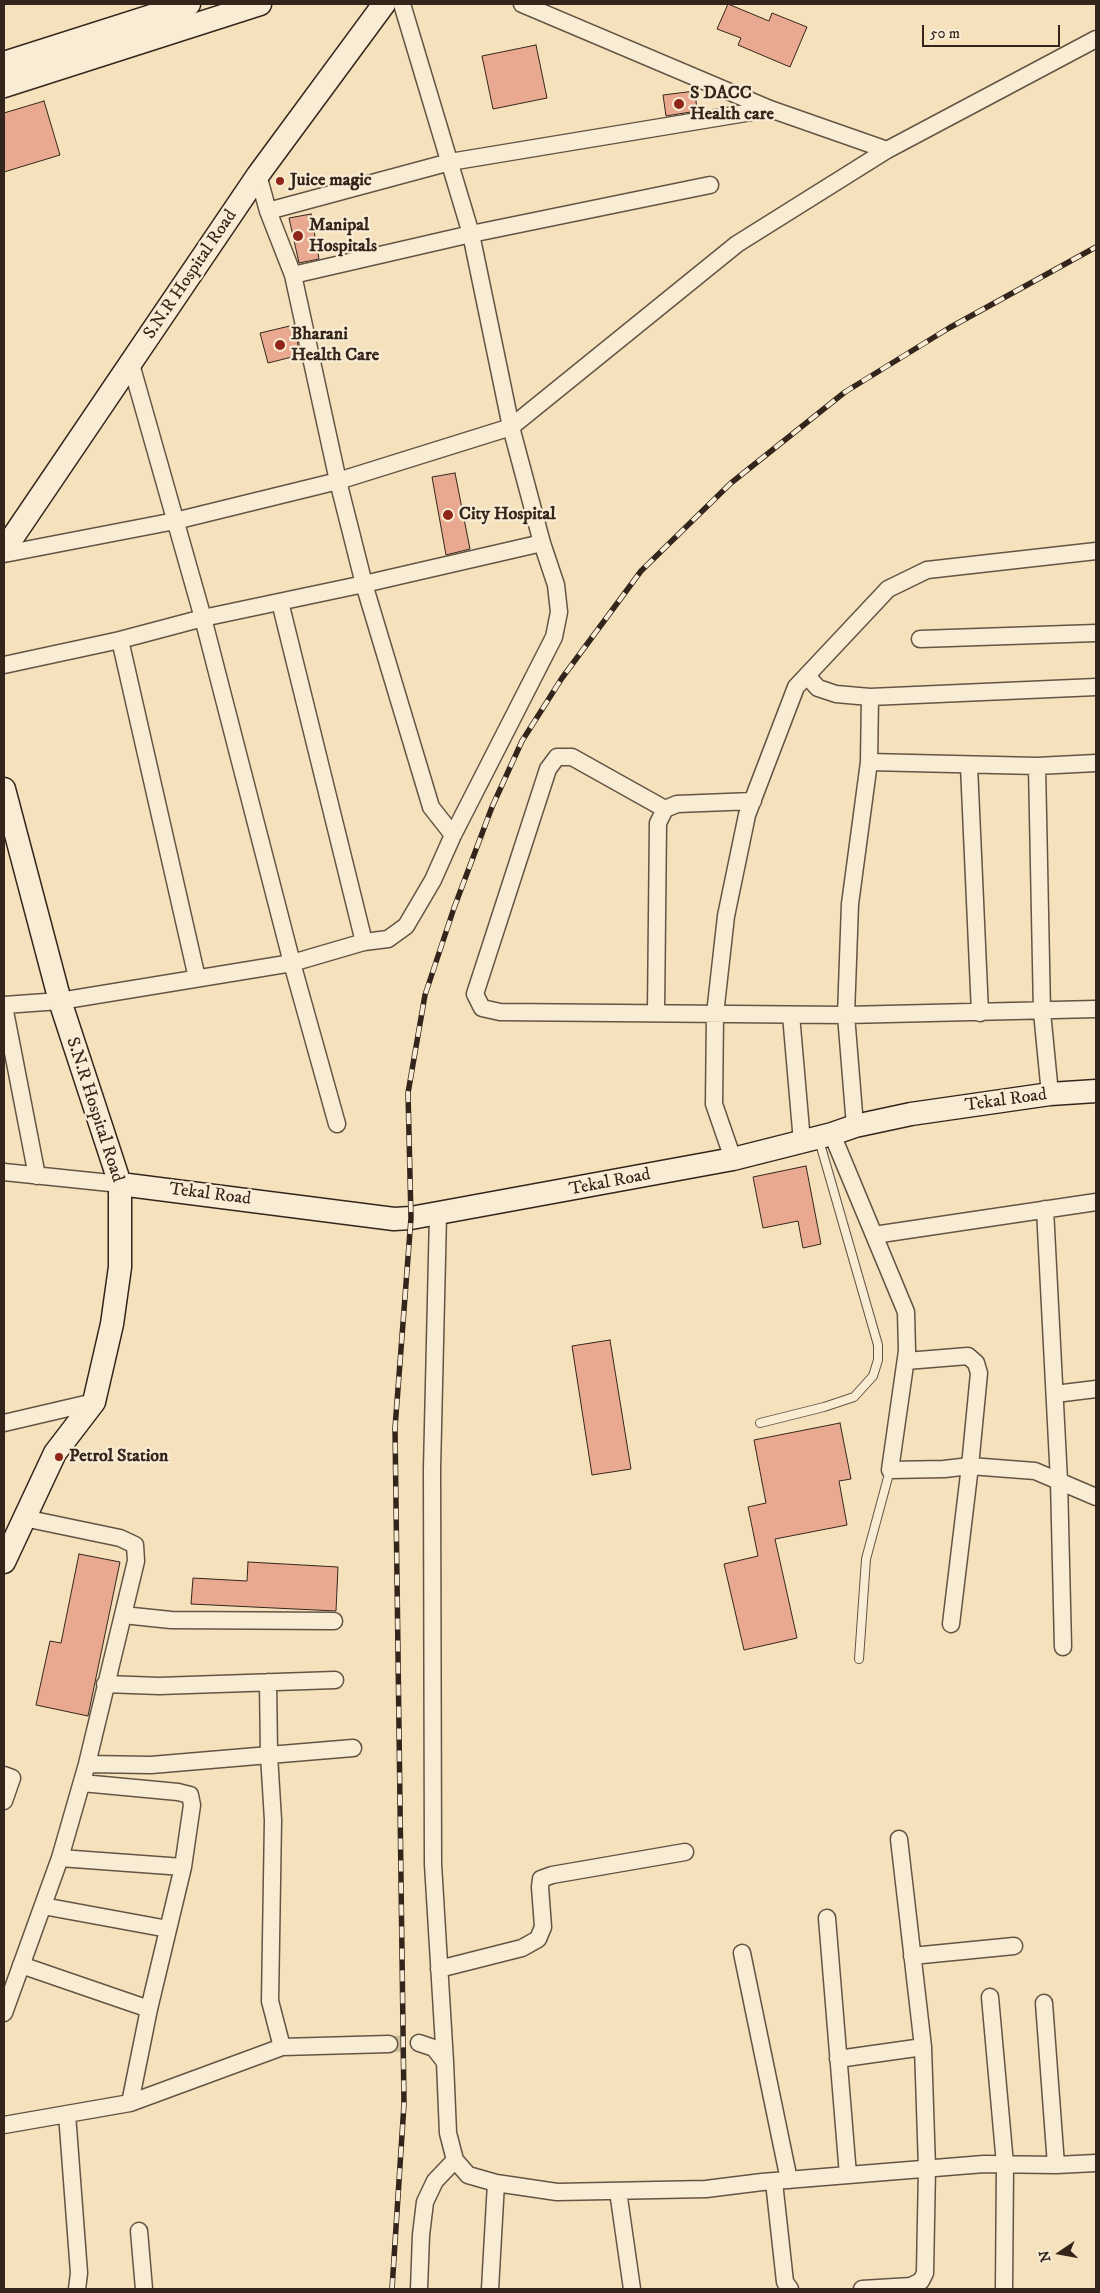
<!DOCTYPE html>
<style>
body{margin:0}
#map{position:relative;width:1100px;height:2293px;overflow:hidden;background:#f5e2bd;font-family:"IM FELL DW Pica",serif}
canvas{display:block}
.frame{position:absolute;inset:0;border:5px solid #34251c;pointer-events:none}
.north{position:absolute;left:1035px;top:2228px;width:50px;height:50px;-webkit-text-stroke:4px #f8ecd4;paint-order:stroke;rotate:258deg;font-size:14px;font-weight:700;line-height:20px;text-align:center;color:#34251c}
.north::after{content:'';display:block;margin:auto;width:18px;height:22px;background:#34251c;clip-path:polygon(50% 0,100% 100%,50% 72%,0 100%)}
.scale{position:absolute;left:922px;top:25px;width:138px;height:22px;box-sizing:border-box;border:2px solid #34251c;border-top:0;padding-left:6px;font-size:15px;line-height:18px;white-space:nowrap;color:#34251c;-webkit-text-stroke:4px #f8ecd4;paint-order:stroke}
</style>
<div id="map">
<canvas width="1100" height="2293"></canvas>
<div class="frame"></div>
<div class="north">N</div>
<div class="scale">50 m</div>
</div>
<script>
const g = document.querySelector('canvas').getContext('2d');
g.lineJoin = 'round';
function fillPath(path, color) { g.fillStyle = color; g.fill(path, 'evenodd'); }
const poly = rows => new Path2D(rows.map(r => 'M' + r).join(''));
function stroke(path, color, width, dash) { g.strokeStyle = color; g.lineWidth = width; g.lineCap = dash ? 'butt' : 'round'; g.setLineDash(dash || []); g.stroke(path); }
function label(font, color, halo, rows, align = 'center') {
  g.font = font + ' "IM FELL DW Pica",serif'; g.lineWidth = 4.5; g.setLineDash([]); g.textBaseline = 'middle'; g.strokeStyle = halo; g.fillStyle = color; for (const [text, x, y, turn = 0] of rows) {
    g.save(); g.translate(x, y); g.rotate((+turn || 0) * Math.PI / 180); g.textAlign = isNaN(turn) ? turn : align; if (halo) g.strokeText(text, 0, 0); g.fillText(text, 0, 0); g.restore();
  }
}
const building = poly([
 [728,4,769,21,772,13,807,27,790,67,738,45,741,38,717,29,728,4],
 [536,45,547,98,493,109,482,56,536,45],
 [695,91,697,111,666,116,663,95,695,91],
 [44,101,60,155,4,172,4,113,44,101],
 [311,214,319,259,299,263,289,218,311,214],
 [294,325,300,355,268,363,260,333,294,325],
 [455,473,470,549,446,555,432,477,455,473],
 [806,1166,821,1244,803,1248,798,1221,763,1228,753,1177,806,1166],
 [610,1340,631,1469,592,1475,572,1346,610,1340],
 [840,1423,851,1479,839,1481,847,1525,775,1539,797,1638,744,1650,724,1564,758,1556,748,1507,766,1503,754,1440,840,1423],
 [79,1554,120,1562,88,1716,36,1705,50,1641,61,1643,79,1554],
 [248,1562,338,1567,336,1611,191,1604,193,1578,247,1581,248,1562]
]);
fillPath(building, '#e9a991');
stroke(building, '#34251c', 1);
stroke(poly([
 [389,2044,419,2043]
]), '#cebc9d', 16, [16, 8]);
const lane = poly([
 [760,1423,824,1407,854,1397,873,1376,878,1360,878,1345,819,1140],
 [859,1659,866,1559,890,1470]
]);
const street = poly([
 [522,4,770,109,887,150,1096,39],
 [258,175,268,211,293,275,338,481,364,584,542,543],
 [268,211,450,162,770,109],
 [293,275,471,234,710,185],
 [131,364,203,618,364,584,431,807,453,835],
 [4,554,175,521,338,481,511,427,737,244,887,150],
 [280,602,364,942,292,963,337,1124],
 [920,639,1096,633],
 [4,665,120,640],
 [807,676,818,688,836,694,870,697,1096,687],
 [869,762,870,697],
 [969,766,980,1013],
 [1037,766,1042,1012,1050,1094],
 [665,809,572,757,557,757,548,769,475,994,482,1008,500,1012,846,1015,1096,1009],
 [364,942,388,939,406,926,433,880,453,835,554,637,559,612,556,585,542,543,511,427,471,234,402,4],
 [4,1005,60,1001,292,963,203,618,120,640,197,978],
 [4,1006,37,1176],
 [656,1012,658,823,665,809,677,804,753,801],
 [791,1015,802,1142],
 [855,1126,846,1015,850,904,869,762,1037,766,1096,763],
 [832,1134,906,1312,907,1351,890,1470,944,1469,970,1466,1035,1471,1096,1497],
 [733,1159,714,1104,715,1014,726,916,747,815,796,687,888,589,927,570,1096,551],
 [4,1172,120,1184],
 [1045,1209,1059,1481,1063,1647],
 [438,1215,432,1469,433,1864,445,2062],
 [874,1235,1096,1202],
 [906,1361,968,1356,976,1363,979,1373,970,1466,951,1624],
 [1055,1394,1096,1389],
 [4,1423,94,1402],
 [123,1615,171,1620,334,1621],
 [268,1682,269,1755,353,1748],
 [105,1684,159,1686,335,1680],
 [87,1764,151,1765,269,1755,273,1820,270,2001,282,2047],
 [4,1775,12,1778,4,1801],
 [82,1783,178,1792,190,1795,192,1805,183,1867,149,2009,130,2103],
 [60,1858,183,1867],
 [43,1906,168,1929],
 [827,1918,848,2175],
 [742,1953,789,2180],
 [912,1956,1014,1946],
 [21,1965,149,2009],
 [439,1969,522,1948,538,1939,543,1927,540,1887,541,1879,552,1875,685,1852],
 [990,1997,1005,2164,1004,2289],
 [1044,2003,1056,2165],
 [4,2013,60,1858,87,1764,136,1561,135,1545,120,1538,24,1518],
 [419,2043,434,2048,445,2062,448,2133,455,2160,468,2175,496,2183],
 [838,2059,923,2047],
 [67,2114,79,2273,77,2289],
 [4,2125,130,2103,282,2047,389,2044],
 [774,2182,785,2282,790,2289],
 [618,2191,632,2289],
 [139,2231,144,2289],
 [419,2289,421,2235,425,2202,435,2181,455,2160],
 [490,2289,496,2183,557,2192,706,2189,762,2182,984,2164,1056,2165,1096,2163],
 [862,2289,911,2286,921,2281,925,2273,927,2168,923,2047,899,1839]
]);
const secondary = poly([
 [4,63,189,4],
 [4,86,260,4],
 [4,550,258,175,384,4],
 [4,789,60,1001,120,1184,120,1267,112,1324,94,1402,55,1453,4,1562],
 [120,1184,394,1219,411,1218,733,1159,832,1134,855,1126,911,1114,1050,1094,1096,1091]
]);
stroke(lane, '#645444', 10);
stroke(street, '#645444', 19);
stroke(secondary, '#34251c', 25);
stroke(lane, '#f8ecd4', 8);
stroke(street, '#f8ecd4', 16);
stroke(secondary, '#f8ecd4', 22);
const rail = poly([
 [392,2289,404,2104,395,1428,411,1218,408,1093,425,995,454,908,492,807,522,741,562,678,641,571,731,483,845,392,949,328,1096,247]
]);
stroke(rail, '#34251c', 5.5);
stroke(rail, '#f8ecd4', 4, [11]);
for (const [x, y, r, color] of [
 [679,104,6,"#8f2418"],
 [280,181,5,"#8f2418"],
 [298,236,6,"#8f2418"],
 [280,345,6,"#8f2418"],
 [448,515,6,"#8f2418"],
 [59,1457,5,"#8f2418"]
]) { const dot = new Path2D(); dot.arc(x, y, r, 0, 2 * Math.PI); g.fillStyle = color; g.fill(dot); stroke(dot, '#f8ecd4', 2); }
label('bold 18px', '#34251c', '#f8ecd4', [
 ["S DACC",690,94],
 ["Health care",690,115],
 ["Juice magic",290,181],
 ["Manipal",309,226],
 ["Hospitals",309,247],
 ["Bharani",291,335],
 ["Health Care",291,356],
 ["City Hospital",459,515],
 ["Petrol Station",69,1457]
], 'left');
label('18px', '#34251c', '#f8ecd4', [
 ["S.N.R Hospital Road",191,275,-56],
 ["Tekal Road",1006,1101,-8],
 ["S.N.R Hospital Road",94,1110,72],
 ["Tekal Road",610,1183,-11],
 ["Tekal Road",210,1195,7]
]);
</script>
